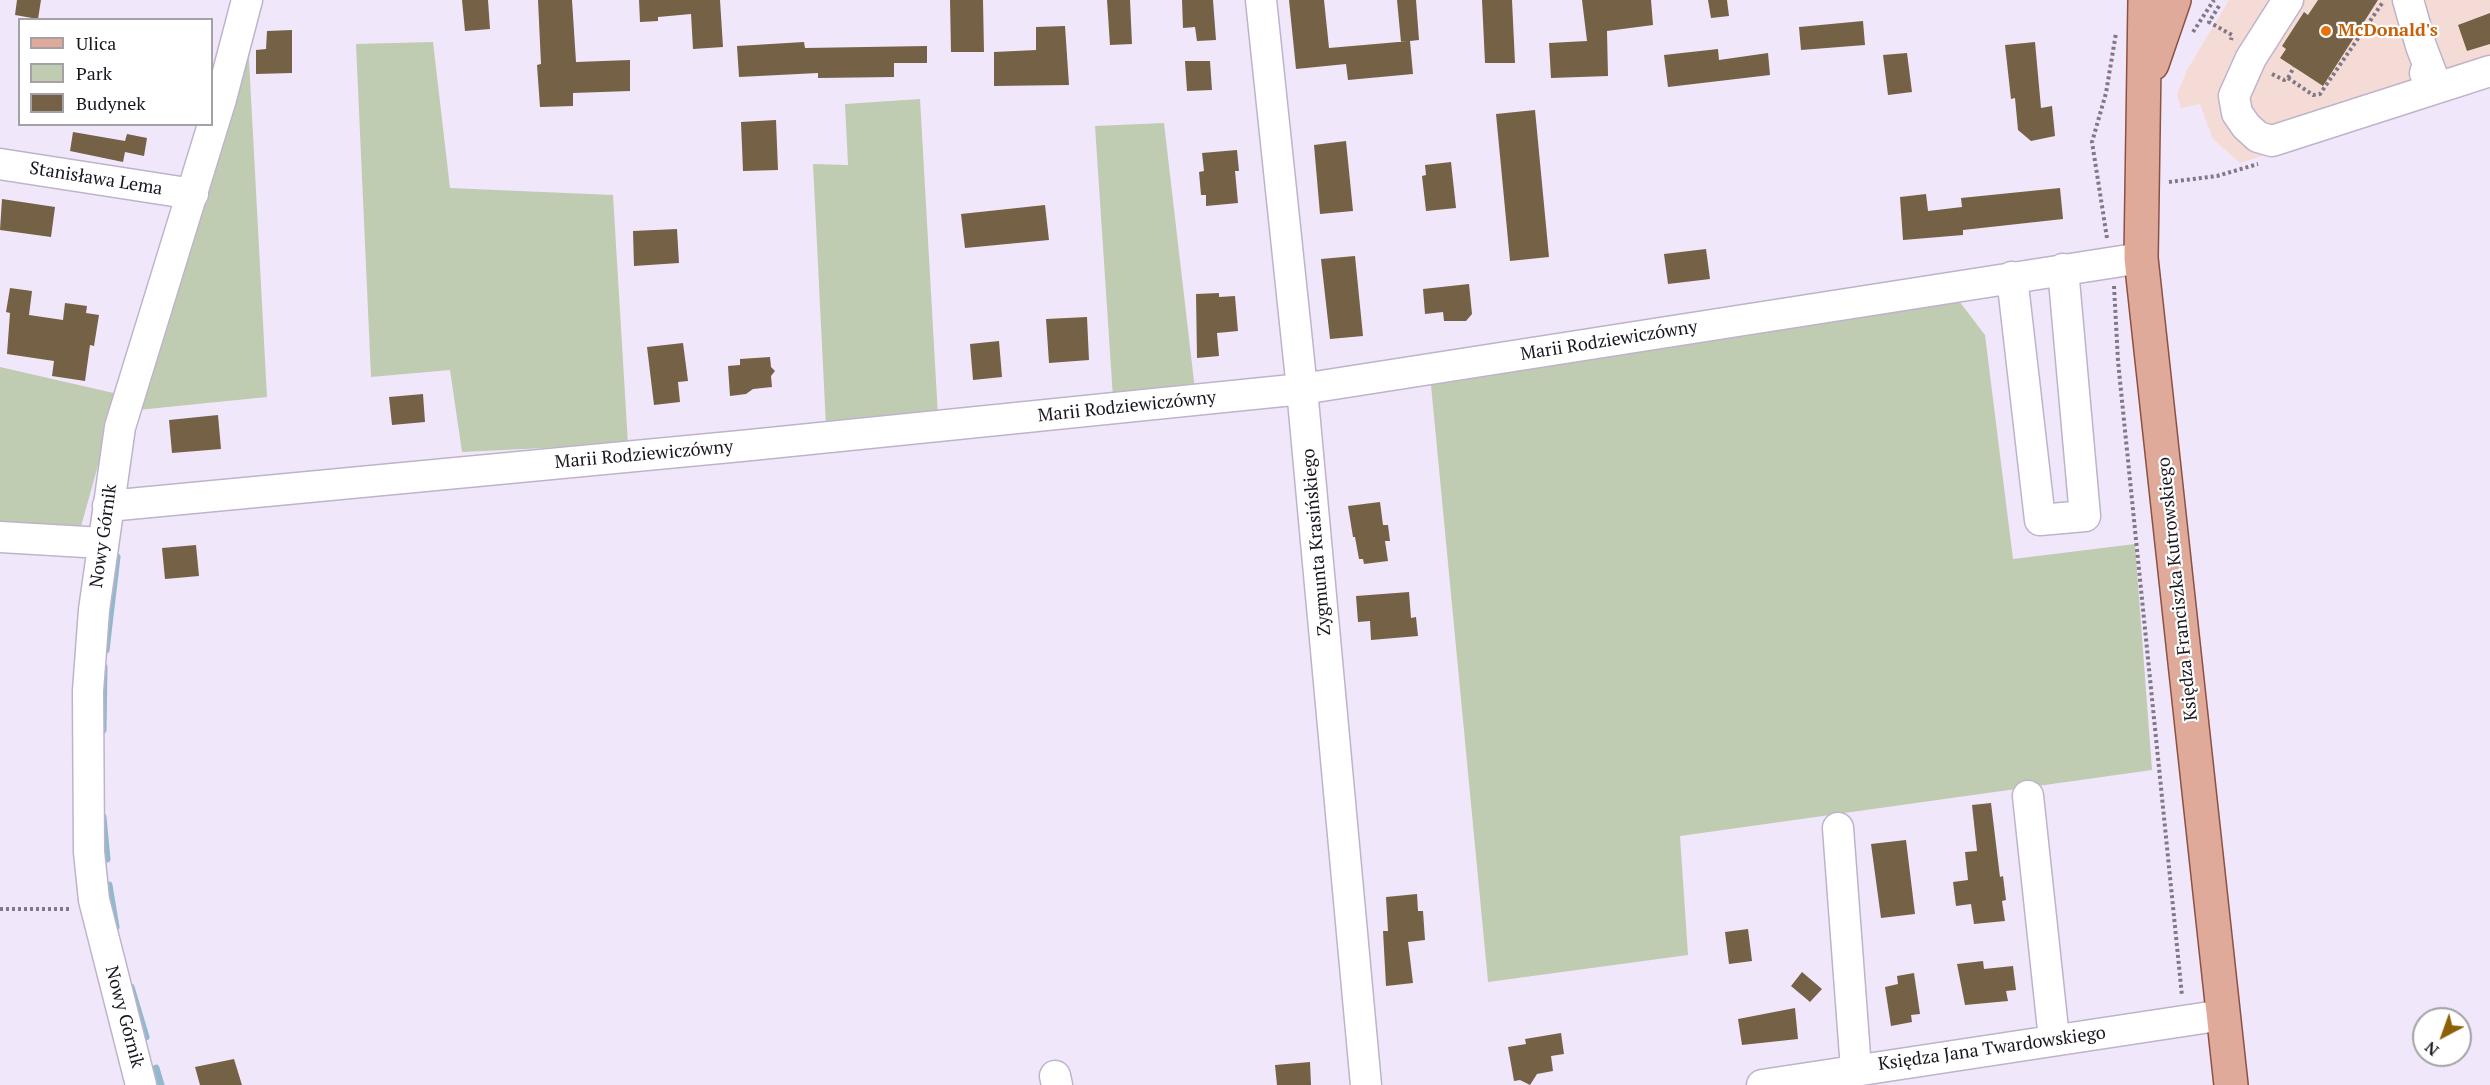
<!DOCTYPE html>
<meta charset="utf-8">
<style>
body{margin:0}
#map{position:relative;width:2490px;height:1085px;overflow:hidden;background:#f1e7fb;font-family:"PT Serif",serif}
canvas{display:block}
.legend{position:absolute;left:18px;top:18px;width:195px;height:108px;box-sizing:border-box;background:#fff;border:2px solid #a3a1a5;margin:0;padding:8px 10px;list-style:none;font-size:18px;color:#1a151e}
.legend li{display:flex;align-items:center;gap:12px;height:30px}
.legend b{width:30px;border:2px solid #a3a1a5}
.north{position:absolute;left:2412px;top:1007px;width:60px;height:60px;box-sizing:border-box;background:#fff;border:2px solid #a3a1a5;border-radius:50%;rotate:221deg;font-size:16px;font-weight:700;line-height:24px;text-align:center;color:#1a151e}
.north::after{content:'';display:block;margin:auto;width:21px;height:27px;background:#8d5f06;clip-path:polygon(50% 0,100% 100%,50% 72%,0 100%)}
</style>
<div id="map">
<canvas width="2490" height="1085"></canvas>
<ul class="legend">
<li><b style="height:8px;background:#dfaa9a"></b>Ulica</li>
<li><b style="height:16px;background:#c0ccb1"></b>Park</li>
<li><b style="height:16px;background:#756145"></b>Budynek</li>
</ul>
<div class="north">N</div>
</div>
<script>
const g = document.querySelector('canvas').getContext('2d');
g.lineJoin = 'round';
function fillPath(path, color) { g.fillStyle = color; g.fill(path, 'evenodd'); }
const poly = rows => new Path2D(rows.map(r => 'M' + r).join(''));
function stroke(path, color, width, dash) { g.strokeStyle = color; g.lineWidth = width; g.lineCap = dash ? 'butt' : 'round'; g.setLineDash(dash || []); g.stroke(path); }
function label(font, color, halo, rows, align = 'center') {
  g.font = font + ' "PT Serif",serif'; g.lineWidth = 4.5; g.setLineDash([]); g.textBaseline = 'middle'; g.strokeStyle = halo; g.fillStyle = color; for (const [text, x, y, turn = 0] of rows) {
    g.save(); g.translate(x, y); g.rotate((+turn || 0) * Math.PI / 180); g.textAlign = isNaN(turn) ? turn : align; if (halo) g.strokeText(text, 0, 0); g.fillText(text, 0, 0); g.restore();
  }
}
fillPath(poly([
 [2229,0,2490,0,2490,83,2240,163,2213,139,2200,104,2181,108,2177,94,2187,70]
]), '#f5dbd5');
fillPath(poly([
 [248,41,267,397,138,410],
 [433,42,450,188,613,195,628,444,462,452,450,370,371,377,356,44],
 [920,99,938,416,826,426,813,164,848,165,845,104],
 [1164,123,1195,390,1113,398,1095,126],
 [1956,297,1985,335,2013,559,2135,544,2152,770,1680,836,1688,955,1488,982,1431,385],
 [0,367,118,394,80,530,0,525]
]), '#c0ccb1');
stroke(poly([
 [106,650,117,557],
 [103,730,104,667],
 [103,817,107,859],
 [109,885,116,927],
 [131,987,146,1037],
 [156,1068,161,1085]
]), '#92b9cb', 7);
fillPath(poly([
 [17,0,41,0,38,19,15,15],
 [462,0,488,0,490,29,465,31],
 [538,0,572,0,576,62,630,60,630,91,573,93,573,106,540,107,537,65,541,64],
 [639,0,720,0,723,47,693,49,691,14,658,17,658,21,640,22],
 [950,0,983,0,984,52,951,52],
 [1107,0,1130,0,1132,44,1110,45],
 [1182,0,1213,0,1216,40,1197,41,1195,27,1183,28],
 [1289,0,1324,0,1329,48,1410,41,1413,74,1348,80,1346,64,1296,69],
 [1397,0,1416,0,1419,40,1401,42],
 [1482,0,1512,0,1515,63,1485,63],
 [1582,0,1651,0,1653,25,1607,31,1608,76,1551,78,1549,43,1587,41],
 [1708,0,1727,0,1729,16,1711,18],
 [2318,0,2378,0,2323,86,2280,58,2286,49,2282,46,2304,12,2308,15],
 [2490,13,2490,44,2467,51,2458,25],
 [1863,21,1865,45,1801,50,1799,27],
 [1065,26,1069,85,994,86,994,52,1036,50,1036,27],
 [292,30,292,73,256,74,256,50,266,49,267,31],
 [804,42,805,48,927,46,927,63,894,63,894,77,818,78,818,73,739,77,737,46],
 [2035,42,2041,108,2052,106,2055,136,2031,141,2018,130,2015,98,2011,99,2005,45],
 [1718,49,1719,60,1768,53,1770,75,1668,87,1664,55],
 [1907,53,1912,92,1888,95,1883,55],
 [1185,61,1210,61,1212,90,1187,91],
 [1535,110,1549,257,1510,261,1496,114],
 [776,120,778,170,743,171,741,122],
 [73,132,125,141,127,134,147,138,144,156,125,152,123,162,70,151],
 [1346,141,1353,211,1320,214,1314,145],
 [1237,150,1239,171,1235,171,1238,203,1206,206,1206,195,1201,195,1199,172,1204,171,1202,153],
 [1451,162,1456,208,1426,211,1422,176,1426,175,1425,165],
 [2060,188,2063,219,1963,230,1963,235,1903,240,1900,197,1926,194,1928,211,1962,207,1961,198],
 [2,199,55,207,51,237,0,230],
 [1045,205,1049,240,965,248,961,214],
 [677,229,679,263,634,266,633,231],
 [1706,249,1710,279,1668,284,1664,254],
 [1355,256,1363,336,1330,339,1321,259],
 [1469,284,1472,314,1466,321,1444,321,1443,312,1425,314,1423,289],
 [10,288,32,291,29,315,63,320,65,303,87,306,86,313,99,315,94,346,90,345,85,381,52,376,54,361,7,354,10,313,6,312],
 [1219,293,1219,297,1235,296,1238,331,1217,333,1219,356,1197,358,1196,294],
 [1087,317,1089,360,1049,363,1046,319],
 [999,341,1002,377,973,380,970,344],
 [683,343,688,381,678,382,680,402,654,405,647,347],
 [770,357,771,367,775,371,771,376,772,387,753,389,746,394,730,396,728,366,740,365,740,359],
 [423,394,425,422,392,425,389,397],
 [218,415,221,449,172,453,169,420],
 [1380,502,1383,525,1388,525,1390,541,1385,541,1388,561,1364,564,1363,559,1359,559,1355,537,1353,537,1348,506],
 [196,545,199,576,165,579,162,548],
 [1409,592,1411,618,1416,617,1418,636,1371,640,1370,621,1358,622,1356,596],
 [1991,803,2000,877,2003,876,2006,900,2002,901,2005,921,1974,924,1971,904,1956,906,1953,882,1968,880,1965,852,1977,851,1972,805],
 [1906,840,1915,914,1881,918,1871,844],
 [1417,894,1418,911,1423,911,1425,940,1408,942,1413,983,1386,986,1383,931,1388,931,1386,897],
 [1748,929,1752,961,1729,964,1725,932],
 [1983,961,1984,969,2013,966,2016,990,2006,991,2008,1001,1965,1005,1957,964],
 [1802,972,1822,989,1810,1002,1791,986],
 [1914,973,1920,1014,1911,1015,1912,1022,1891,1026,1885,987,1898,984,1897,976],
 [1795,1008,1798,1039,1742,1045,1738,1019],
 [1561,1033,1564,1054,1551,1056,1553,1071,1537,1074,1530,1085,1520,1080,1514,1081,1508,1047,1526,1044,1525,1039],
 [234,1059,242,1085,200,1085,195,1067],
 [1310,1062,1311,1085,1277,1085,1275,1065]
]), '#756145');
const minor = poly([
 [1261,0,1302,389,1366,1085],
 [2288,0,2251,58,2234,96,2237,113,2246,126,2258,137,2272,141,2437,88,2421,46,2408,0],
 [2425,73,2437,88,2490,71],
 [0,164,193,194],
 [2012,277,2040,520,2085,516,2063,269],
 [108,506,741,446,1302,389,2141,258],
 [0,537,102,543],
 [2028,796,2054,1039],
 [1838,828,1856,1069],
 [1055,1076,1057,1085],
 [141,1085,94,900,89,852,88,691,94,610,120,427,221,99,247,0],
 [1762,1085,2223,1015]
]);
const major = poly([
 [2145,0,2141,258,2231,1085],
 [2152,64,2174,0]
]);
stroke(minor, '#bfb3cc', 33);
stroke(major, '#8c5143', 36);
stroke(poly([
 [2219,6,2209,22,2232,35,2231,40],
 [2193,32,2214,0],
 [2272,74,2284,80,2288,78,2294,67],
 [2288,78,2313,95,2320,94,2383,2],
 [2169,182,2217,176,2258,164],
 [2107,238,2092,142,2106,93,2116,33],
 [2114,286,2118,361,2182,996],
 [0,909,72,909]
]), '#807886', 4, [3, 3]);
stroke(minor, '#fff', 30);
stroke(major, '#dfaa9a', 33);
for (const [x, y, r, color] of [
 [2326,31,6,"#e8710a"]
]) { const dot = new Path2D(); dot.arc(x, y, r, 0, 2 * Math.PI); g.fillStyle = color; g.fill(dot); stroke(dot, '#fff', 2); }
label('bold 18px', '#c56008', '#fff', [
 ["McDonald's",2338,31]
], 'left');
label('18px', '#1a151e', '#fff', [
 ["Stanisława Lema",96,179,9],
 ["Marii Rodziewiczówny",1609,341,-9],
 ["Marii Rodziewiczówny",1127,407,-6],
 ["Marii Rodziewiczówny",644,455,-5],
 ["Nowy Górnik",104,536,-82],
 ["Zygmunta Krasińskiego",1317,542,-95],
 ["Księdza Franciszka Kutrowskiego",2178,589,-96],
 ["Nowy Górnik",124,1017,75],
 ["Księdza Jana Twardowskiego",1992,1049,-8]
]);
</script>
